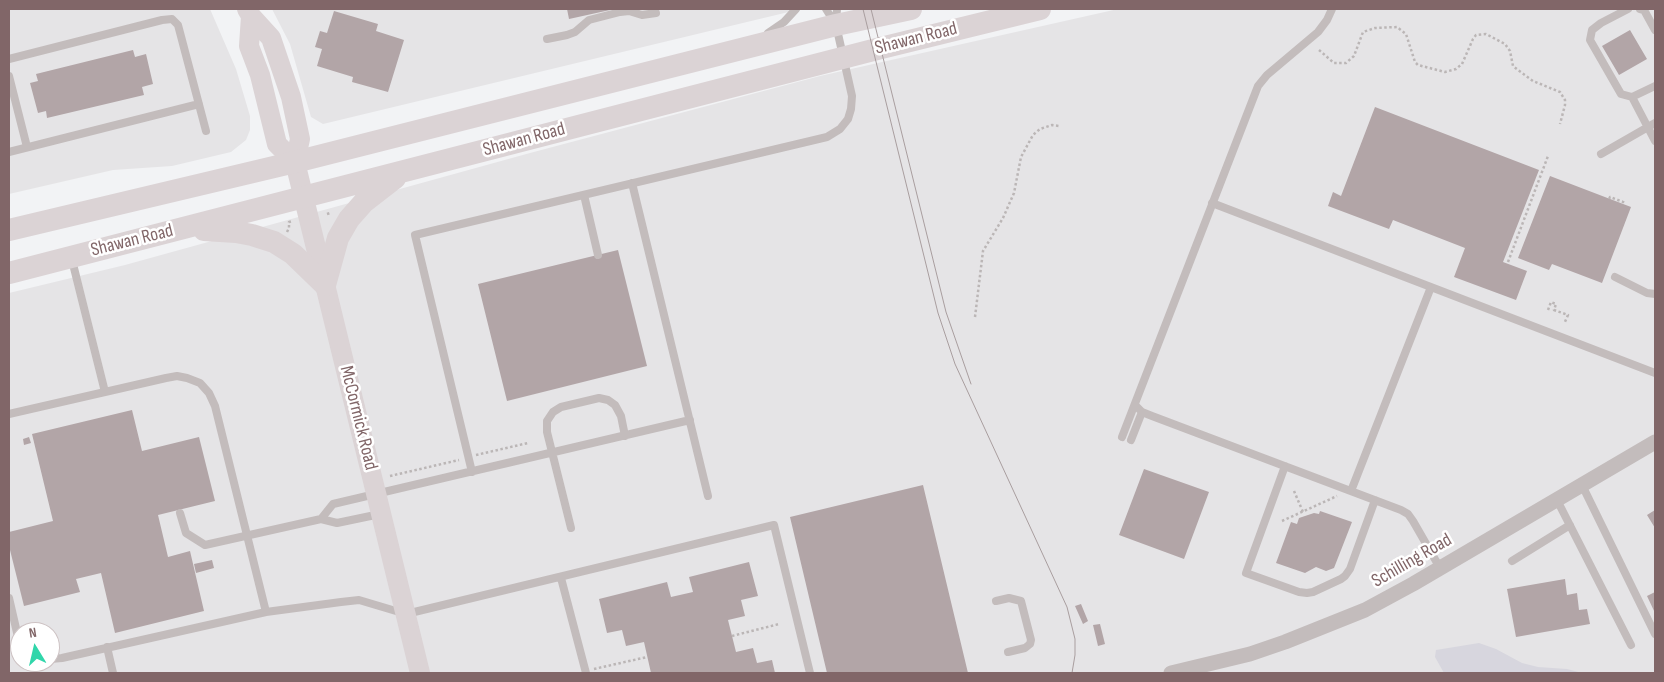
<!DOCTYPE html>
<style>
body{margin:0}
#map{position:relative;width:1664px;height:682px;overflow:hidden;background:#f2f3f5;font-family:"Sofia Sans Condensed",sans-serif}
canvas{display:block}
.frame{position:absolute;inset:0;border:10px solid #816668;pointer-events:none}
.north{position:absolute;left:10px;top:622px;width:50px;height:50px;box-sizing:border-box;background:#fff;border:1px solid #cdc2c3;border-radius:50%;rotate:351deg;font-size:14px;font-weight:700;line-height:20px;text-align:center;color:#816668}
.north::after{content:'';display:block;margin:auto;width:18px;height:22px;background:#30d6aa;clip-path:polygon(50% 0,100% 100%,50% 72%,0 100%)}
</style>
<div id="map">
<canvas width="1664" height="682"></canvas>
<div class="frame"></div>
<div class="north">N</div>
</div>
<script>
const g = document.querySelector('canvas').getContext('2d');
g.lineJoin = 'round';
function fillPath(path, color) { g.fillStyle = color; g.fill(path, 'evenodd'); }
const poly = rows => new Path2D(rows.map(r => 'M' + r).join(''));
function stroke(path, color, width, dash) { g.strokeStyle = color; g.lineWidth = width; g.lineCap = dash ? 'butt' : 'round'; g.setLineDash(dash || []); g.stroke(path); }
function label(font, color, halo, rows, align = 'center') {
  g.font = font + ' "Sofia Sans Condensed",sans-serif'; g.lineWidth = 5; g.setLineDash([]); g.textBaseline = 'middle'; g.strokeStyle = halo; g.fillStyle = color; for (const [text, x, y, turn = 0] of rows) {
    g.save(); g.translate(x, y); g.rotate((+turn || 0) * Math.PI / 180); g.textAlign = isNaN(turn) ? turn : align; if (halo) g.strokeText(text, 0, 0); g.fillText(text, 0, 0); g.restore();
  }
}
fillPath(poly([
 [9,9,210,9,236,69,250,116,250,130,246,140,231,152,172,166,113,170,9,194],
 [272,9,801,9,323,124,311,117,290,44],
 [1118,9,1655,9,1655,673,9,673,9,293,125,265,530,153,820,76],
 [20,632,50,632,50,662,20,662]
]), '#e5e4e6');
fillPath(poly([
 [1479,643,1496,649,1522,663,1538,667,1567,669,1582,673,1444,673,1435,657,1436,650]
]), '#d7d6de');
fillPath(poly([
 [567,9,610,9,610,10,569,19],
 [334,11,378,24,376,31,404,40,388,92,352,82,353,77,317,66,322,49,315,47,320,31,327,33],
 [1630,30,1647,59,1619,75,1602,46],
 [133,50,135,57,146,54,153,84,142,87,144,95,47,118,46,111,38,113,30,83,38,81,36,74],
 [1375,107,1539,170,1503,262,1527,271,1516,300,1454,277,1465,248,1393,220,1389,229,1328,206,1333,192,1341,196],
 [1550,176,1631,207,1602,283,1552,264,1549,270,1518,258],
 [618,250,647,366,507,401,478,284],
 [132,410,142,451,199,437,215,501,158,515,168,557,190,551,204,611,115,633,101,573,76,579,80,592,24,606,9,546,9,532,53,521,32,434],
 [29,437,31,443,24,445,23,439],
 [1144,469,1209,492,1184,559,1119,535],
 [923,485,968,673,827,673,790,517],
 [1655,510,1655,528,1647,515],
 [1320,511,1352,522,1334,568,1326,571,1316,567,1305,573,1276,563,1291,522,1297,524,1299,518,1314,513,1319,514],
 [212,560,214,568,196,573,194,564],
 [749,562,758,596,741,600,745,616,728,620,736,652,753,648,757,663,772,660,775,673,651,673,644,642,626,646,622,630,607,633,599,599,667,582,671,597,693,592,689,577],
 [1565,579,1567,595,1577,593,1579,610,1587,609,1590,624,1516,637,1507,589],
 [1655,592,1655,613,1647,596],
 [1081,604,1088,621,1083,624,1075,606],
 [1100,624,1105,644,1098,646,1093,625]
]), '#b2a5a7');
stroke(poly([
 [1319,50,1334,63,1346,63,1354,56,1363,32,1375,28,1397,27,1406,34,1415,62,1418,65,1445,72,1456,69,1462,64,1473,39,1476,35,1486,34,1505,44,1510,51,1513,66,1518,70,1533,81,1560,92,1565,100,1565,105,1560,124],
 [1609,199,1610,197,1623,202,1624,199],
 [327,214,330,213],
 [287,232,289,228,289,222,293,221],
 [1508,262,1548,156],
 [1548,310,1551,302,1556,304,1554,310,1568,315,1564,324],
 [975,317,983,251,1003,218,1014,193,1021,157,1033,135,1040,129,1052,125,1059,126],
 [476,455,528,443],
 [390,476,459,460],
 [1294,491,1303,512],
 [1282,521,1337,496],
 [732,636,779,624],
 [594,669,647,657]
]), '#bbb6b6', 2.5, [2.5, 2.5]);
stroke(poly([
 [1628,9,1601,23,1592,30,1590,40,1621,94,1632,97,1655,141],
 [1640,9,1644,10,1655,30],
 [836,23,837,9],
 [768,33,784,22,796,9],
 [547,39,567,35,575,32,589,20,620,12,629,11,642,15,656,13],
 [9,59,162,20,172,19,178,25,206,131],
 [9,76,27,147],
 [1632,97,1655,86],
 [9,152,199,104],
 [1601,154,1655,123],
 [632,183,708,496],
 [584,195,598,255],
 [1212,203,1655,373],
 [72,260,105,392],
 [1615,277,1647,293,1655,294],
 [1135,405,1142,412,1152,416,1401,510,1408,514,1413,521,1440,568],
 [9,414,166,378,177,376,187,378,200,383,209,393,215,406,266,612],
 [1122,437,1258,86,1267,75,1318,32,1327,20,1332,9],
 [1131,440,1142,412],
 [1285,466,1246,573,1299,592,1307,593,1313,592,1341,579,1345,576,1350,569,1375,500],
 [472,472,415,235,827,137,840,129,848,119,851,109,852,96,836,25,826,9],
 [1582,485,1655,634],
 [1351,491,1431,287],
 [1557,500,1631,645],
 [180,513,186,533,205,545,321,519],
 [380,514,337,523,321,519,333,504,690,420],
 [571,528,547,432,547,421,553,412,561,407,599,398,608,400,615,405,621,416,625,436],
 [1512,561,1570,525],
 [561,578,586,673],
 [9,598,18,637,20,641],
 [996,601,1009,598,1021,601,1031,640,1030,644,1025,648,1008,652],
 [107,647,113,673],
 [50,659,62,658,266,612,341,602,359,600,406,614,774,525,810,673]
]), '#c3bcbc', 8);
stroke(poly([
 [1171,673,1250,654,1285,642,1365,610,1413,584,1655,442]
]), '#c3bcbc', 15);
stroke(poly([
 [247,9,251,16,271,38,291,97,300,139,295,162,420,673],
 [251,16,249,46,260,75,277,144,295,162]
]), '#dbd3d5', 20);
stroke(poly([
 [9,230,295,162,836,25,911,9],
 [204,230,236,232,252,235,274,242,293,254,325,285,338,238,349,219,364,202,395,178],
 [9,273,881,48,1040,9]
]), '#dbd3d5', 22);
stroke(poly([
 [863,9,938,313,955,364,1067,607,1075,639,1075,655,1072,673],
 [871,9,946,312,971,384]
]), '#a99e9f', 1);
label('19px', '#816668', '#fff', [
 ["Shawan Road",916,39,-14],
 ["Shawan Road",524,140,-15],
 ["Shawan Road",132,241,-14],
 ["McCormick Road",358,418,76],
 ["Schilling Road",1412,561,-30]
]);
</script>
